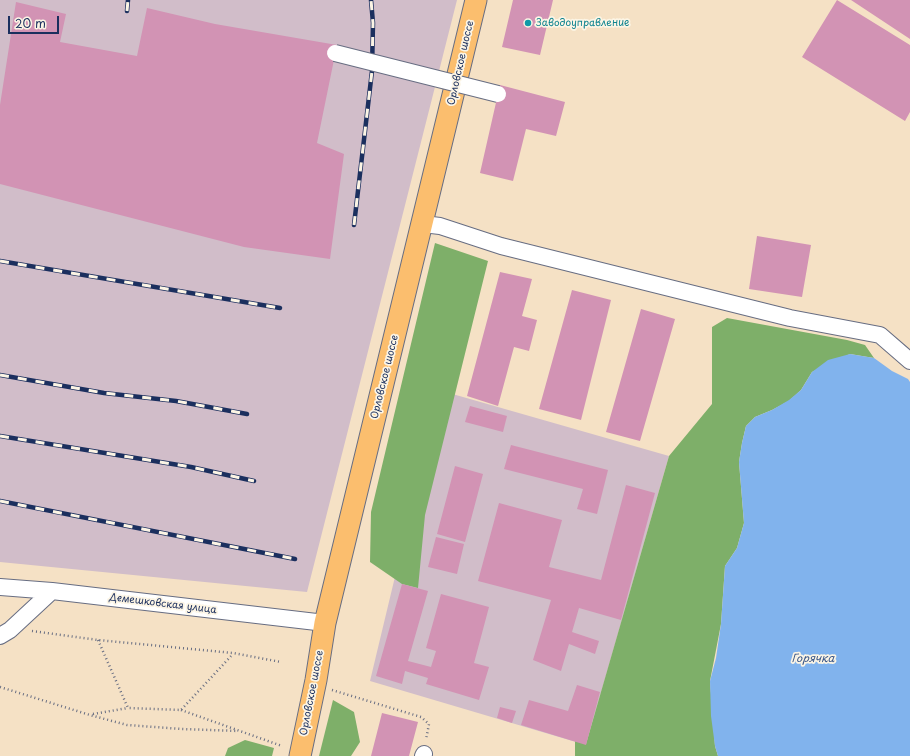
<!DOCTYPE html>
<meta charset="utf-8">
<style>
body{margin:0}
#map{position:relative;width:910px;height:756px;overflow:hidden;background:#f5e1c5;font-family:"Playpen Sans",sans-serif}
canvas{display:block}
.scale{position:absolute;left:8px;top:16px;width:51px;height:18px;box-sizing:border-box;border:2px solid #1b2f5e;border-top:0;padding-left:5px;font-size:12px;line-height:14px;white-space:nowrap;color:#1b2f5e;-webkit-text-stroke:3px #fcf5e5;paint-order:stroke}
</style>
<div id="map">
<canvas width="910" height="756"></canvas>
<div class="scale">20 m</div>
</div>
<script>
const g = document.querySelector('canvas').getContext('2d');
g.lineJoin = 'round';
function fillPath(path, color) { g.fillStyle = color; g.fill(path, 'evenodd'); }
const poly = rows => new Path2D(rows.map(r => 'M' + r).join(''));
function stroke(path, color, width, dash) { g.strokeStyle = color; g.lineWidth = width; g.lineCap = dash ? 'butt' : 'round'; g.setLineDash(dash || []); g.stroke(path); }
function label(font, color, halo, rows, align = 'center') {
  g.font = font + ' "Playpen Sans",sans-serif'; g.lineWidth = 3.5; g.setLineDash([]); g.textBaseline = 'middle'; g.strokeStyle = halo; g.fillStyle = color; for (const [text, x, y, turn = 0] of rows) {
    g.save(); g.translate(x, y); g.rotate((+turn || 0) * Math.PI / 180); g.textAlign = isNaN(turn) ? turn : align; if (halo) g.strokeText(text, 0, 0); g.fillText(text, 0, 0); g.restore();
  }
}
fillPath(poly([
 [0,0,457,0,307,592,0,562],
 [449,393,669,456,586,745,370,681,399,560]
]), '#d1bdc9');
fillPath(poly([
 [435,243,488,261,425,515,418,588,402,584,370,562,371,512],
 [727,318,847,340,865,345,874,358,850,354,812,372,801,390,789,401,772,410,755,417,746,426,742,443,739,462,744,523,737,548,725,566,721,624,710,681,715,746,718,756,575,756,575,741,586,744,669,456,712,404,712,327],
 [333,700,354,712,360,742,351,756,319,756],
 [245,740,274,748,272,756,225,756,228,748]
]), '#7eaf69');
fillPath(poly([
 [850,354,874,358,892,371,908,379,910,382,910,756,718,756,715,746,711,716,710,681,716,658,721,624,725,566,737,548,744,523,739,462,742,443,746,426,755,417,772,410,789,400,801,390,812,372,828,360]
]), '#81b3ed');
fillPath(poly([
 [513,0,553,0,540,55,502,47],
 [837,0,910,45,910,112,905,121,802,57],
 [851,0,910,0,910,39],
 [16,2,66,14,60,42,137,56,147,8,215,24,337,45,317,143,344,154,330,259,244,247,0,184,0,105],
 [500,85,565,102,556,136,526,129,513,181,480,173],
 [757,236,811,245,802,297,749,289],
 [500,272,532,279,522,316,537,320,529,351,514,347,498,406,467,396],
 [572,290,611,300,581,420,539,409],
 [641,309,675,319,640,441,606,432],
 [470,406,507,416,503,432,465,422],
 [511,445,608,470,597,514,577,509,583,489,504,469],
 [455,466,483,474,465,542,437,534],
 [626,485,655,493,621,620,579,608,572,632,599,641,595,654,569,644,561,671,533,660,551,600,478,581,499,503,562,520,549,567,601,580],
 [436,537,464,544,457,574,428,567],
 [402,584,428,591,408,661,431,667,436,651,426,648,441,594,489,607,474,663,489,667,479,700,426,684,428,678,405,671,402,684,376,676],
 [577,685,600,692,586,745,521,725,529,700,568,711],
 [500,707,516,711,512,723,497,718],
 [382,713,418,722,409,756,371,756]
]), '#d293b4');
const minor = poly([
 [423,224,440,226,501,246,790,318,880,335,910,361],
 [0,587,52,591,325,623],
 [0,636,10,630,52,591],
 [423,756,424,754]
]);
const major = poly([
 [300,756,316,680,325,623,476,0]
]);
stroke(minor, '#676d82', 18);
stroke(major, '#676d82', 23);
stroke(poly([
 [32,631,98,640,233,653,281,662],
 [98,640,128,708,181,710,233,654],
 [0,687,90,715,127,725,182,729,238,731],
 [332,690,421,717,429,724,426,740],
 [181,710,282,746],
 [93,714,128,708]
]), '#676d82', 2.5, [1, 3]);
stroke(minor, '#fff', 16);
stroke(major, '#fbbe6e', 21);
const rail = poly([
 [127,11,128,0],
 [354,225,372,71,373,23,371,0],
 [0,261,280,308],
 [0,375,104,393,176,401,247,414],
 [0,436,191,467,254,481],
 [0,501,295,559]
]);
stroke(rail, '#1b2f5e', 4.5);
stroke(rail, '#fcf5e5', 3, [9]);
const minorBridge = poly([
 [335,53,498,94]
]);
stroke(minorBridge, '#676d82', 18, []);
stroke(minorBridge, '#fff', 16);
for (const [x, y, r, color] of [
 [528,23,4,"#0f9aa8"]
]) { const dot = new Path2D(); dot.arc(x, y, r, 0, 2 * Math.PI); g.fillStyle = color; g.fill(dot); stroke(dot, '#fcf5e5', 1.5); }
label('10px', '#0d838f', '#fcf5e5', [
 ["Заводоуправление",536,23]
], 'left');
label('10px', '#1b2f5e', '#fcf5e5', [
 ["Орловское шоссе",461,63,-77],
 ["Орловское шоссе",385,377,-76],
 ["Демешковская улица",163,604,7],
 ["Орловское шоссе",312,693,-79]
]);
label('italic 11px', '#3a5789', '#fcf5e5', [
 ["Горячка",813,659]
]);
</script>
